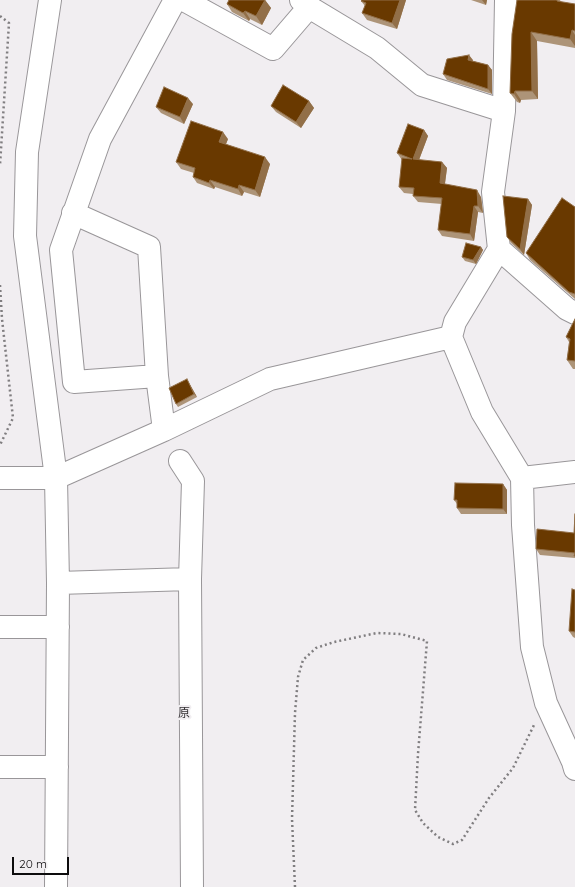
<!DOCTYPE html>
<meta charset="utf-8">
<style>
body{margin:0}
#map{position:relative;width:575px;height:887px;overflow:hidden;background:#f1eef1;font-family:Quicksand,sans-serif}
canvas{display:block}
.scale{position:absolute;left:12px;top:857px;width:57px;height:18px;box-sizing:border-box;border:2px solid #0d0c0d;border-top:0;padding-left:5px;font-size:12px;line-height:14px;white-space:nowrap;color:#0d0c0d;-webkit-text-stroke:3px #f1eef1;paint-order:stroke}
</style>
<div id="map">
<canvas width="575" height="887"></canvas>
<div class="scale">20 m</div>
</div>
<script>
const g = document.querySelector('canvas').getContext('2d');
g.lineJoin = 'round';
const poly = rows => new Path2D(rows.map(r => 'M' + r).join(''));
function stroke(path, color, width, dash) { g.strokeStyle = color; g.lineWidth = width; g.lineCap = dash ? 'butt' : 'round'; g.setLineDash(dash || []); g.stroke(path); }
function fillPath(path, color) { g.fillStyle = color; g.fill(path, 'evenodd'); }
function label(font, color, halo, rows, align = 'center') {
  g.font = font + ' Quicksand,"Noto Sans JP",sans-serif'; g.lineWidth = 4; g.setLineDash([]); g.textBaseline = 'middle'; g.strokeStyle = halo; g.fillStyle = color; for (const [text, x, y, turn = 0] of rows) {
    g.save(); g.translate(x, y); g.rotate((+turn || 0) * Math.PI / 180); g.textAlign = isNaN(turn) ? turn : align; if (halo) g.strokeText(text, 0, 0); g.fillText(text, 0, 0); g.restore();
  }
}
const minor = poly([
 [50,0,27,152,25,236,56,478,58,583,56,887],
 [184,0,273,49,309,7],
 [301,0,309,7,377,48,422,85,504,111],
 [506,0,504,111,493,192,499,249,455,322,451,337,482,412,522,478,523,525,532,647,546,703,573,762,575,769],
 [73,213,149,247,157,376,164,430],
 [499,249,567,309,575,313],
 [157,376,74,382,61,250,100,139,175,0],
 [180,461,193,481,190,579,192,887],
 [0,478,56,478,164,430,270,379,451,337],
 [522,478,575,472],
 [58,583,190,579],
 [0,627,58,627],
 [0,767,57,767]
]);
stroke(minor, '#999699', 24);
stroke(poly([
 [0,16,9,23,0,165],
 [0,285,2,319,13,418,0,445],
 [295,887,292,819,295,713,298,677,303,660,316,648,334,642,377,633,401,634,427,641,418,754,415,810,423,823,438,837,453,844,462,840,489,798,513,768,534,725]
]), '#807e80', 2.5, [2, 3]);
stroke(minor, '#fff', 22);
fillPath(poly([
 [229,0,265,0,271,8,262,25,250,19,249,21,232,12,227,4],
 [406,0,397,29,367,20,362,13,365,6,361,1],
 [471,0,487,0,486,5],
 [517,0,560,0,561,2,575,4,575,48,537,41,538,99,521,100,520,103,517,102,510,93],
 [473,60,473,61,488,65,492,70,492,94,447,80,443,74],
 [309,101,314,108,301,128,276,112,271,106],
 [193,104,184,124,161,113,156,107],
 [424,130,428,136,419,160,442,162,447,168,445,184,481,197,483,213,478,212,474,241,442,236,438,230,442,204,418,202,413,196,413,194,404,193,399,187,402,160,397,153],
 [228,139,226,144,270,164,260,197,244,192,242,196,215,187,214,189,197,183,193,177,194,173,181,169,176,162],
 [528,199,532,205,524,255,511,243,507,237],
 [575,207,575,299,530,260,526,253],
 [481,247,483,250,476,264,465,261,462,257],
 [575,319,575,369,573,369,567,360,569,342,566,337],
 [187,379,197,397,178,407,176,404],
 [503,484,507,490,507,514,461,514,457,508,457,504,454,500],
 [575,514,575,558,540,555,536,549,574,533],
 [575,590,575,638,573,637,569,631]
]), '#ad9478');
fillPath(poly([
 [265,0,271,8,262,25,256,16],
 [400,0,406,0,397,29,392,23],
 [482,0,487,0,486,5],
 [245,11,250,19,249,21,243,13],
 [572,30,575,35,575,46,570,39],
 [531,32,537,41,538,99,532,91],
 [469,55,473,60,471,66,468,60],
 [488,65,492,70,492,94,488,89],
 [515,91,521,100,520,103,514,94],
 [188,98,193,104,184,124,180,117],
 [309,101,314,108,301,128,296,122],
 [424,130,428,136,417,165,413,159],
 [223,132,228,139,224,149,219,142],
 [265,157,270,164,260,197,255,190],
 [442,162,447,168,444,190,440,183],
 [210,180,215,187,214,189,209,183],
 [239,185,244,192,242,196,238,189],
 [477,190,481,197,483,213,478,206],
 [528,199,532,205,524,255,520,249],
 [474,206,478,212,474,241,470,234],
 [481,247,483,250,476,264,473,260],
 [187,379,189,383,197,397,194,394],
 [503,484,507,490,507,514,503,509]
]), '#926f48');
const building = poly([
 [229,0,265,0,256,16,245,11,243,13,227,4,229,0],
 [362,0,400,0,392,23,362,13,366,3,361,1,362,0],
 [517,0,557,0,557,1,575,4,575,31,572,30,570,39,531,32,532,91,515,91,514,94,510,93,512,34,517,0],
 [469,55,468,60,488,65,488,89,443,74,447,59,469,55],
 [283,85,309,101,296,122,271,106,283,85],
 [164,87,188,98,180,117,156,107,164,87],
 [191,121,223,132,219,142,265,157,255,190,239,185,238,189,210,180,209,183,193,177,195,168,176,162,191,121],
 [408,124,424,130,413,159,442,162,440,183,477,190,478,206,474,206,470,234,438,230,442,198,413,196,414,188,399,187,402,158,412,159,397,153,408,124],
 [503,196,528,199,520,249,507,237,503,196],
 [562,198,575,207,575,294,569,292,526,253,562,198],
 [466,243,481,247,473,260,462,257,466,243],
 [575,319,575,361,567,360,570,339,566,337,575,319],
 [187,379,194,394,176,404,169,388,187,379],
 [455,483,503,484,503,509,457,508,457,500,454,500,455,483],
 [575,514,575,556,574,556,575,553,536,549,537,529,574,533,575,514],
 [572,589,575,590,575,632,569,631,572,589]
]);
fillPath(building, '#693900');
stroke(building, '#926f48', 1);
label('12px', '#353235', '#f1eef1', [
 ["原",184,713]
]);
</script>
